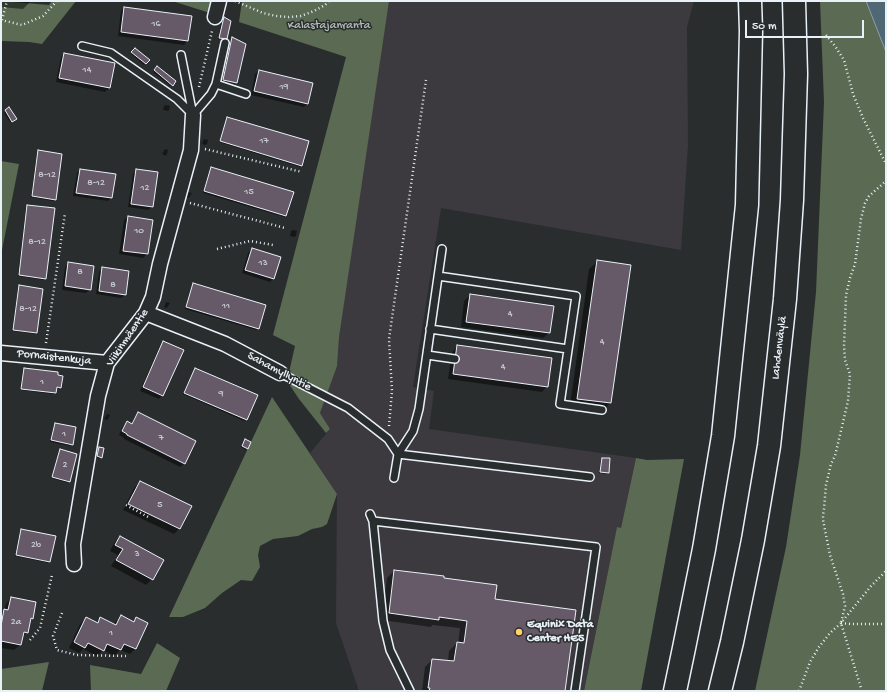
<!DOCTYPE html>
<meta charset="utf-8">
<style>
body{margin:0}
#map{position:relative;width:887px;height:692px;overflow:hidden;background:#2a2d2e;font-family:"Gochi Hand",sans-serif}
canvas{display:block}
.frame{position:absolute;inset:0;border:2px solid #e8f1f8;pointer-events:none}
.scale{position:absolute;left:745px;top:20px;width:119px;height:18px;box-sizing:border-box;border:2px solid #e8f1f8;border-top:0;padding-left:5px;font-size:12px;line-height:14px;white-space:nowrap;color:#e8f1f8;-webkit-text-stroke:3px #2a2d2e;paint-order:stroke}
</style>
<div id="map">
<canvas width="887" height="692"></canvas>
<div class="frame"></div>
<div class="scale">50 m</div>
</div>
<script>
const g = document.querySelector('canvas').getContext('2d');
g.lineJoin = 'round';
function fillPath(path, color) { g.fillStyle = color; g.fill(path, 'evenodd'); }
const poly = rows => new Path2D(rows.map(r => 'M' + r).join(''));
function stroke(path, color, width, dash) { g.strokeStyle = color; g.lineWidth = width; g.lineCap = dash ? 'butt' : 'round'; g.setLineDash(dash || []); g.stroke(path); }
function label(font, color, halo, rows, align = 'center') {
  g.font = font + ' "Gochi Hand",sans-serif'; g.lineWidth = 3; g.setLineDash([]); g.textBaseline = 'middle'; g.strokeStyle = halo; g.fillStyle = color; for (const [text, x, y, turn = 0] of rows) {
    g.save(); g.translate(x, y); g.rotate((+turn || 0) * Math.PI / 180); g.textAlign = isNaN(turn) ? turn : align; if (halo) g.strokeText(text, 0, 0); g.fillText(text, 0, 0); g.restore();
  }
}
fillPath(poly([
 [361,1,694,1,687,27,688,145,681,250,441,208,413,387,434,391,429,429,636,458,621,528,617,528,584,691,359,691,336,623,337,494,310,453,330,429,320,413,336,366,273,335]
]), '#3c3a3f');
fillPath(poly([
 [1,1,49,5,52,1,76,1,42,44,29,42,1,41],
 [172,1,211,1,210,13],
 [242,1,389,1,339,337,337,366,320,413,330,429,326,433,299,399,287,381,295,346,273,335,346,57,239,22],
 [820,1,867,1,886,50,886,691,755,691,786,547,800,455,816,292,824,102],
 [1,161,19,164,1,255],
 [272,397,337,494,327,524,322,527,312,529,298,536,273,539,260,546,258,555,260,567,252,581,241,580,222,593,205,608,183,617,169,617],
 [636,458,647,460,684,459,641,691,584,691,617,527,621,528],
 [157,643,180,658,166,691,91,691,90,665,141,674],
 [49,662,42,691,1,691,1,669]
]), '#5b6a52');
const water = poly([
 [866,1,886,1,886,52,866,1]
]);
fillPath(water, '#506875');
stroke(water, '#8d9fa9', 1);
fillPath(poly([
 [1,1,31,1,23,9,1,7],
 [124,8,191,16,187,41,184,45,118,36,121,11],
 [224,18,230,22,226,39,225,40,218,39,222,19],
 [232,38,236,82,235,84,222,81,231,39],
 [135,49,148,60,144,65,131,54],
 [65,54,113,64,109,88,105,92,56,82,61,57],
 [157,67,175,81,171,86,153,72],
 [259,71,307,104,304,107,251,95,255,74],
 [166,105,170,106,169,110,168,111,163,110,164,106],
 [9,109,15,119,10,122,4,113],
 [227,118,301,165,300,167,219,142,226,120],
 [204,139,208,140,207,144,205,145,202,144,203,141],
 [165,149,168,150,167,154,166,156,162,154],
 [38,151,55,199,53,201,31,197,37,153],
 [211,168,285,216,284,217,203,193,210,170],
 [80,170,111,198,108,201,73,196,77,173],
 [137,170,152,207,148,210,128,207,133,174],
 [188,192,192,193,189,198,185,197],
 [28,206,45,278,44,280,18,276,26,207],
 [128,217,152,220,147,254,143,258,119,254,124,220],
 [293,230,297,231,296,236,294,237,290,236,291,231],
 [252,249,274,278,270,282,242,273,248,253],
 [597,262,629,266,610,403,603,411,570,406,589,269],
 [69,263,90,289,86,293,62,290,65,267],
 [103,268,125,295,121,298,96,294,99,272],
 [193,284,264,306,258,329,256,330,185,309,192,286],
 [19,286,37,332,35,334,12,331,18,288],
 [470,295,549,333,543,338,461,327,464,301],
 [166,302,170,303,167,308,164,307],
 [163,342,162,396,159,399,140,391,160,346],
 [458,346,547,386,542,392,448,379,452,352],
 [24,369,60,387,59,389,55,388,55,393,53,394,20,390,23,370],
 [195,369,256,396,246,420,244,421,183,394,194,371],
 [139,413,195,442,184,464,180,467,124,439,124,438,119,435,123,426,127,423,131,425,135,417],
 [107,414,110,415,109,418,107,420,104,419],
 [55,424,72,444,70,446,50,442,54,425],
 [245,440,247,448,246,450,241,447],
 [100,448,101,457,99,459,96,457,98,450],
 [60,450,69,481,68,483,51,478,59,452],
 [602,459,608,472,606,474,599,473,601,460],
 [140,482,190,507,179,529,174,534,123,510,134,488],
 [21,530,49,561,48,563,15,556,20,531],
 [120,537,162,560,152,579,146,585,111,566,118,555,110,551,114,543],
 [394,571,443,579,494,600,564,691,422,691,425,667,432,660,448,662,449,651,457,643,458,644,460,628,432,625,431,627,382,620,387,578],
 [11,598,32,618,30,620,27,632,21,638,20,645,14,650,1,648,1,614,4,611,6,604],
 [121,617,133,622,136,619,147,624,135,649,130,654,120,650,114,656,103,650,97,656,83,649,79,653,69,648,80,624,86,618,96,623,100,618,114,625,115,622]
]), '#0007');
const building = poly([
 [124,7,192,16,188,41,121,32,124,7],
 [224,17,231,21,227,39,219,38,224,17],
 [232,37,246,44,237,83,223,80,232,37],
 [135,48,150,60,146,64,131,52,135,48],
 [64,53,115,63,110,88,59,78,64,53],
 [157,66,176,81,173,86,154,70,157,66],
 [259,70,313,83,308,104,254,91,259,70],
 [9,107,17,119,12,122,5,110,9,107],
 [227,117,309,141,302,166,220,141,227,117],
 [38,150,62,154,56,200,32,196,38,150],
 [211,167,294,192,286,216,204,191,211,167],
 [80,169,116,174,112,198,76,193,80,169],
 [136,169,158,172,153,207,131,204,136,169],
 [27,205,55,208,46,279,19,275,27,205],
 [128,216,153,220,148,254,123,251,128,216],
 [252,248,281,257,274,279,245,270,252,248],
 [597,260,631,265,611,403,577,399,597,260],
 [68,262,94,266,91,290,65,286,68,262],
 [102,267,129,271,126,295,99,291,102,267],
 [193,283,266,305,259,329,186,307,193,283],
 [19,285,43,289,37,333,13,330,19,285],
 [470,294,554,306,550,333,466,322,470,294],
 [163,341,184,350,163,396,143,387,163,341],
 [457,345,552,358,548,387,453,374,457,345],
 [24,368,58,372,58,375,63,376,61,388,57,387,56,393,21,389,24,368],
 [195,368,258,395,247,420,184,393,195,368],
 [138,412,196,441,185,464,127,435,127,434,122,431,127,421,132,424,138,412],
 [55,423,76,427,73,445,51,440,55,423],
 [245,439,251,442,248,449,242,446,245,439],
 [99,447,104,448,102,458,97,456,99,447],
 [60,449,77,454,70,482,52,477,60,449],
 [602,458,610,458,609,473,600,472,602,458],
 [140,481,192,506,180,529,128,504,140,481],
 [21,529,56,536,50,562,16,555,21,529],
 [120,536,164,560,153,580,116,560,123,549,115,545,120,536],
 [394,570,444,576,444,578,497,585,495,599,576,610,565,691,429,691,430,688,428,688,432,659,454,661,457,642,464,643,467,621,439,617,439,620,389,613,394,570],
 [11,597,36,602,33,619,31,618,28,633,24,632,21,645,1,641,1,626,4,609,8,610,11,597],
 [121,615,134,622,136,617,148,623,136,649,124,644,121,650,107,644,104,651,88,643,85,648,74,642,86,617,98,623,100,617,116,625,121,615]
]);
fillPath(building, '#675a68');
stroke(building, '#e8f1f8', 1);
const service = poly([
 [82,46,111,53,177,99,193,115],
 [181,55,193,115],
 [216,84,246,94],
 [193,115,211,94,216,84,225,43],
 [438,276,576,296,560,404,602,410],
 [430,329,568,349],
 [427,355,455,359],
 [280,373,348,408,388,439,398,454,590,477],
 [394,478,398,454,413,431,419,409,442,249],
 [370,514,373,521,596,547,575,691],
 [373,521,383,621,390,650,410,691]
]);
const minor = poly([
 [215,17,219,1],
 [146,313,225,344,280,373],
 [1,353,107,363],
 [74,564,73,544,98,396,107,363,146,313,153,297,160,264,191,150,193,115]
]);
const motorway = poly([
 [675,691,684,648,704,549,723,436,747,205,751,31,750,1],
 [720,691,732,642,753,540,769,446,785,299,792,200,796,74,794,1]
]);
stroke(service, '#e8f1f8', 10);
stroke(minor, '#e8f1f8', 17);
stroke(motorway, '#e8f1f8', 25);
stroke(poly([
 [235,1,263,13,276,16,289,17,301,16,314,11,325,5,329,1],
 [1,20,22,25,43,16,57,1],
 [2,20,7,1],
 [826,35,835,46,844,60,853,94,863,118,886,164],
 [199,87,212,31],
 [205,149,302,172],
 [190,203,285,228],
 [217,249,250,241,273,245],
 [46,343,65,213],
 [389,426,392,391,389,339,426,80],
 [126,505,150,518],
 [62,613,53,636,57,650,77,655,126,656],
 [841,623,851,624,886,624],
 [30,640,40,628,52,575],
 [799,691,810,662,819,647,830,633,841,623,871,586,886,571],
 [861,691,861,688,841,623,845,606,843,594,830,555,823,520,823,515,824,509,826,485,831,464,835,456,848,401,850,374,845,360,844,346,846,295,850,278,855,264,861,219,865,203,869,196,886,181]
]), '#e8f1f8', 2.5, [1, 3]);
stroke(service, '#2a2d2e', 7);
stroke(minor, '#2a2d2e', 14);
stroke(motorway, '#2a2d2e', 22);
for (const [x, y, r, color] of [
 [519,632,4,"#ffd166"]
]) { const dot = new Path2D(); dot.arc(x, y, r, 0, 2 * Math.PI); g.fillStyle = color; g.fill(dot); stroke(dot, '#2a2d2e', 1.5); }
label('10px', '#c8cbd4', null, [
 ["16",156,24],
 ["14",87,70],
 ["19",284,87],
 ["17",264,141],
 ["8-12",47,175],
 ["8-12",96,183],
 ["12",145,188],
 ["15",249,192],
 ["10",139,231],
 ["8-12",37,242],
 ["13",263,263],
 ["8",80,272],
 ["8",113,285],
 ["11",226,306],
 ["8-12",28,309],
 ["4",510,314],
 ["4",602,342],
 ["4",503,367],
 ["1",42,382],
 ["9",221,394],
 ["1",64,434],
 ["7",161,438],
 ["2",65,465],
 ["5",160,505],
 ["2b",36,545],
 ["3",137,554],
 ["2a",16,622],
 ["1",111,633]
]);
label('12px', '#b0bbb6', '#2a2d2e', [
 ["Kalastajanranta",329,26]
]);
label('12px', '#e8f1f8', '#2a2d2e', [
 ["Viikinmäentie",128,338,-56],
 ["Lahdenväylä",780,348,-83],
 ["Pornaistenkuja",54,358,6],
 ["Sahamyllyntie",279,372,28]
]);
label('bold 12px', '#e8f1f8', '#2a2d2e', [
 ["Equinix Data",527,625],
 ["Center HE5",527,639]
], 'left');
</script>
